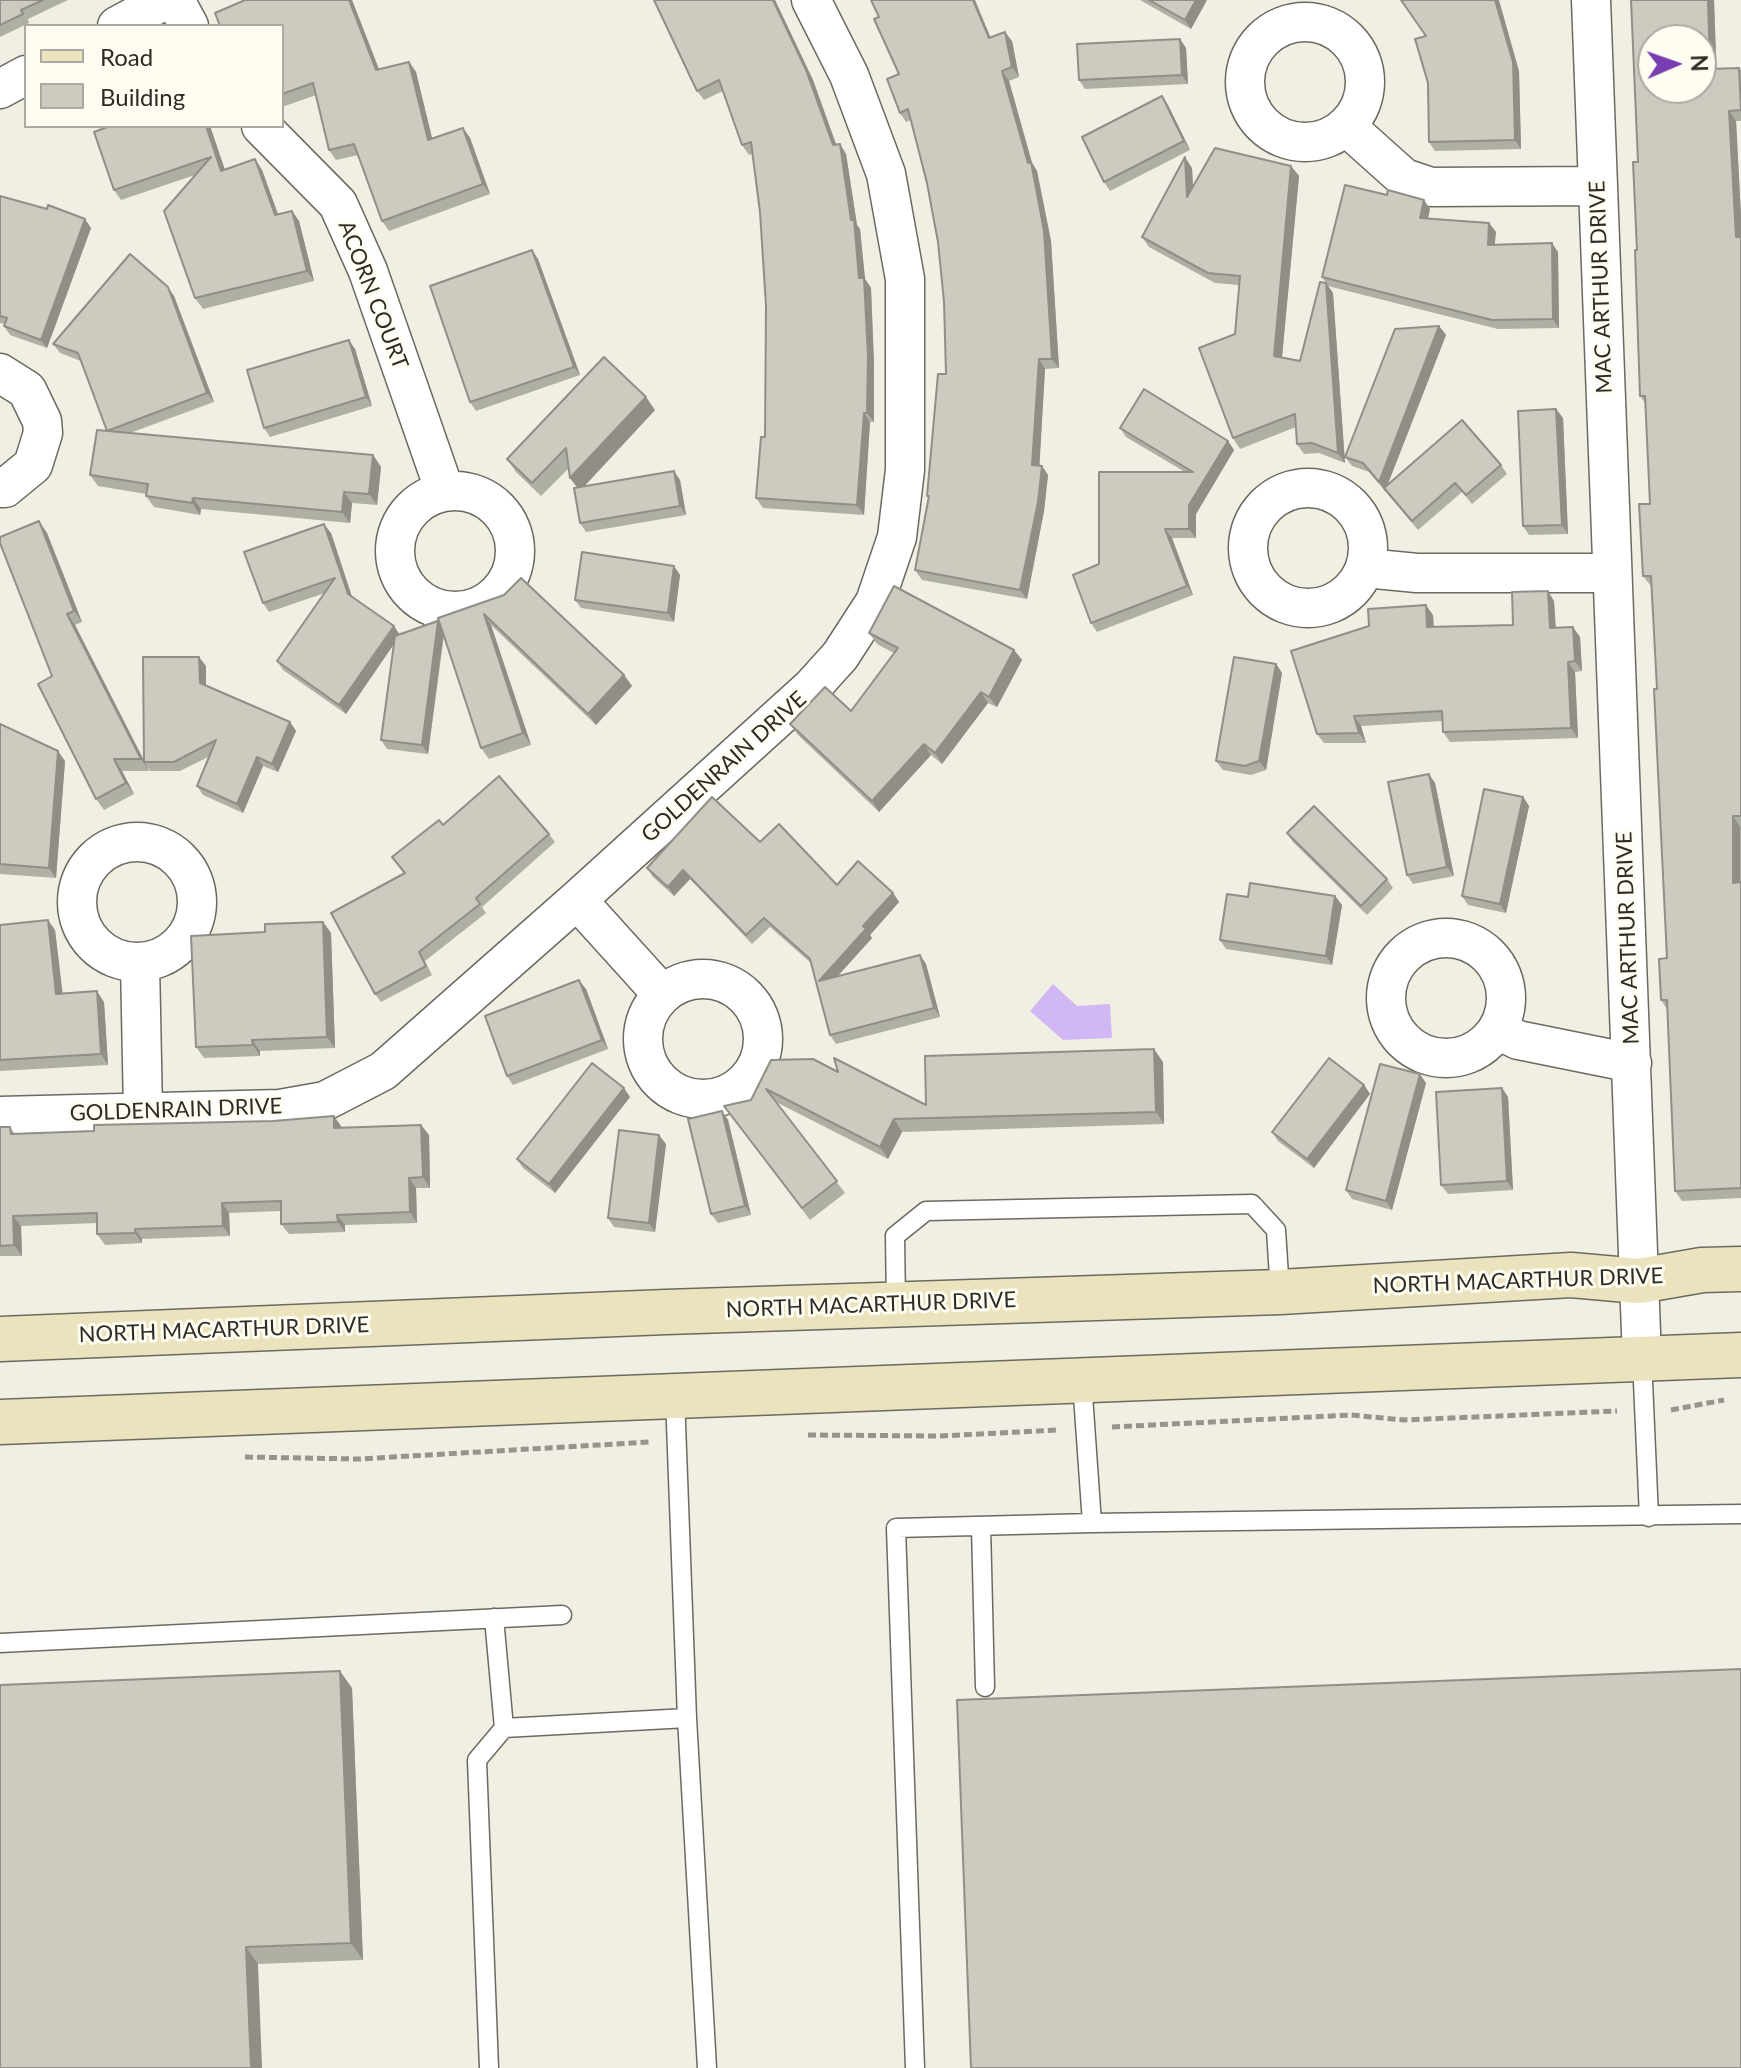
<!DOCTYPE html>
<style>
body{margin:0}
#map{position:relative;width:1741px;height:2068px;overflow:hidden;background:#f1efe3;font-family:Lato,sans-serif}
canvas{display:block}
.legend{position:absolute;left:24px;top:24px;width:260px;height:104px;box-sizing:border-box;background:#fffdf1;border:2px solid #aba9a1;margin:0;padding:10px 14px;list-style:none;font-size:24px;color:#2d2c28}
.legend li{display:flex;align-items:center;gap:16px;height:40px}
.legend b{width:40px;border:2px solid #aba9a1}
.north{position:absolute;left:1637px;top:24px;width:80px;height:80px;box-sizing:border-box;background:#fffdf1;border:2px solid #aba9a1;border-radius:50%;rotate:88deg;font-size:22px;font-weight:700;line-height:32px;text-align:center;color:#2d2c28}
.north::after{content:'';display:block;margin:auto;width:28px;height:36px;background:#793db2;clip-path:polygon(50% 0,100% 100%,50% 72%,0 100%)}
</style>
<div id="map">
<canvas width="1741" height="2068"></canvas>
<ul class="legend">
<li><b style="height:10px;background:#eae3bd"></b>Road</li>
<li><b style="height:22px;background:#cdcbbf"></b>Building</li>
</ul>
<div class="north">N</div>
</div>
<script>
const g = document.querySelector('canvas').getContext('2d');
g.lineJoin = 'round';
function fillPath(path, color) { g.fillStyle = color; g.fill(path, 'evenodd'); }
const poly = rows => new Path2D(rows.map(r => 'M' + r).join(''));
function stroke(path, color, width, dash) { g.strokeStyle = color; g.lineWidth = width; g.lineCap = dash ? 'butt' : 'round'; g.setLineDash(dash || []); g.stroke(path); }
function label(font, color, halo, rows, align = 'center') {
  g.font = font + ' Lato,sans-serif'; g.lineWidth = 6; g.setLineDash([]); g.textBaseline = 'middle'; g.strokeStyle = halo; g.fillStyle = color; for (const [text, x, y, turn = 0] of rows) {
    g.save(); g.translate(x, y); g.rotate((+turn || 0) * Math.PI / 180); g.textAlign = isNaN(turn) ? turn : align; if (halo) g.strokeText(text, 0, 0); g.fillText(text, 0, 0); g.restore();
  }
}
fillPath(poly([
 [1053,984,1077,1006,1110,1004,1112,1038,1063,1040,1030,1011]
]), '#d1b8f4');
const service = poly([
 [896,1305,895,1236,926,1211,1252,1204,1276,1230,1280,1292],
 [1642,1359,1649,1517],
 [1082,1381,1092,1523],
 [981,1526,985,1687],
 [494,1618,504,1728,687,1718,675,1397],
 [0,1643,562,1615],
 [687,1718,707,2068],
 [489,2068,477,1760,504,1728],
 [915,2068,896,1528,1092,1523,1741,1514]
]);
const minor = poly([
 [175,0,189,26],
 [1591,0,1642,1359],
 '1245 82a60 60 0 1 1 120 0a60 60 0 1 1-120 0Z',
 [117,26,165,0],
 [0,89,26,75],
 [261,126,338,204,368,271,444,489],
 [1347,127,1404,178,1431,187,1596,186],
 [0,373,27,390,42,421,43,433,33,465,5,488,0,488],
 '1248 548a60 60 0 1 1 120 0a60 60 0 1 1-120 0Z',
 '395 551a60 60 0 1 1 120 0a60 60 0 1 1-120 0Z',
 [1365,568,1417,573,1612,573],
 '77 902a60 60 0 1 1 120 0a60 60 0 1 1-120 0Z',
 [577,900,662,994],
 '1386 998a60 60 0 1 1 120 0a60 60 0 1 1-120 0Z',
 [140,963,143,1111],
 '643 1039a60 60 0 1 1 120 0a60 60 0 1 1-120 0Z',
 [1498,1030,1518,1040,1632,1063],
 [0,1116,280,1109,325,1101,383,1071,577,900,812,687,840,656,875,602,897,537,905,470,905,279,886,174,849,75,811,0]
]);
const secondary = poly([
 [0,1339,666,1312,1280,1292,1571,1275,1639,1281,1702,1270,1741,1269],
 [0,1422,1741,1355]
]);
stroke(service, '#6c6a60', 21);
stroke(minor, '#6c6a60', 41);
stroke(secondary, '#6c6a60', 47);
stroke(poly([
 [1671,1410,1724,1400],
 [1112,1427,1351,1415,1404,1420,1617,1411],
 [808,1435,940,1436,1058,1430],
 [245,1457,359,1459,650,1442]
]), '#96948c', 5, [8, 4]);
stroke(service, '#fff', 18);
stroke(minor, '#fff', 38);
stroke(secondary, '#eae3bd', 44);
fillPath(poly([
 [0,0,68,0,28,19,29,23,0,37],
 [245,0,352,0,379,69,409,62,416,72,432,139,463,128,470,138,490,194,389,231,382,221,358,155,336,160,329,150,316,95,282,107,282,26],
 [654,0,775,0,813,80,836,145,840,144,846,154,857,225,860,229,865,279,871,288,874,365,874,422,870,422,864,515,763,508,756,498,765,437,766,306,760,212,752,154,749,155,742,145,723,91,704,100,697,91],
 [1140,0,1207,0,1191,29],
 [1631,0,1714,0,1716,69,1739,68,1741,70,1741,121,1736,121,1741,216,1741,1198,1682,1201,1675,1191,1667,1009,1661,1000,1667,958,1657,689,1651,586,1643,576,1650,504,1646,404,1640,396,1637,250,1638,162],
 [879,17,1012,41,1019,77,1009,81,1032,163,1037,171,1051,241,1059,368,1045,369,1039,466,1042,466,1048,475,1044,511,1027,599,922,580,915,570,928,498,927,496,946,374,944,302,938,242,927,183,911,120,906,122,900,113,899,74],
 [1426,36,1519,71,1521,149,1435,151,1429,142],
 [1180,39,1186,48,1188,84,1085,89,1079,80],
 [1168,105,1190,150,1110,191,1104,182],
 [110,126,210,126,225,170,255,159,262,170,278,214,292,211,299,221,314,281,203,309,195,298,195,175,121,200,114,190],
 [1291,166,1299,176,1282,358,1300,361,1326,283,1333,293,1345,463,1319,453,1304,454,1297,444,1296,427,1240,449,1233,438,1239,285,1215,283,1149,247,1142,237,1192,168,1193,187],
 [0,196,91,228,47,348,10,335,4,326,5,324,0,323],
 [1430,209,1428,218,1489,223,1496,232,1494,244,1558,252,1559,328,1498,329,1328,286,1322,277],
 [538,259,580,375,476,411,470,402],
 [174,296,214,402,130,433,373,455,381,467,377,505,352,503,350,523,201,509,200,515,154,507,146,496,146,494,98,486,90,475,107,431,81,361,60,353,53,344],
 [1439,326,1446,335,1388,484,1501,465,1507,474,1472,504,1462,492,1418,530,1369,472,1352,466,1345,457],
 [355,349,372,406,270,437,264,428],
 [1556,409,1563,418,1568,534,1529,535,1523,526],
 [655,410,584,486,680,480,686,515,586,532,580,523,577,487,570,478,569,468,541,496,516,472,507,459],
 [1120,428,1228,441,1234,450,1196,514,1196,538,1172,538,1193,595,1097,632,1091,623,1099,564,1185,472,1126,437],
 [47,533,82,622,75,625,144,760,206,666,206,685,290,722,296,731,278,772,263,766,243,813,203,795,197,786,210,756,180,771,150,771,147,766,149,771,122,771,134,794,104,810,96,799],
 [331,533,352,597,394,626,399,634,504,595,624,675,632,686,596,725,491,625,531,745,489,759,481,748,444,636,428,754,387,749,381,740,394,644,346,714,283,670,277,661,325,593,269,612,263,603],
 [674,566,680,575,674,622,581,608,575,600],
 [1554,601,1556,627,1580,637,1582,671,1575,672,1578,738,1450,742,1443,732,1442,721,1361,726,1366,743,1324,743,1317,734,1433,615,1434,627,1513,625],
 [869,633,1014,650,1022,660,997,707,988,703,942,764,931,755,879,812,798,735,790,724,851,711,894,653,877,644],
 [1276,664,1282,673,1266,770,1251,775,1223,770,1216,761],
 [0,724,65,761,56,878,0,874],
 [1435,783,1454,876,1413,884,1407,875],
 [1523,797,1529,806,1506,913,1468,905,1462,896],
 [443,825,549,834,555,842,482,907,486,913,425,961,432,975,381,1002,375,994,405,873],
 [1287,833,1387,879,1393,888,1367,915,1293,842],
 [760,842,837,885,893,893,899,902,870,935,872,938,837,977,920,955,926,964,940,1017,836,1044,830,1035,811,963,770,927,752,944,690,879,674,896,653,877,647,868],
 [1335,896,1342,905,1332,965,1226,949,1220,940,1248,897],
 [323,922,331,933,335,1048,260,1051,260,1056,204,1058,196,1047,265,932],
 [0,925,55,930,62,993,104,1002,108,1065,0,1071],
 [586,989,608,1049,513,1085,507,1076],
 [771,1060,926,1105,1163,1062,1164,1124,902,1132,888,1159,776,1102,845,1193,810,1220,724,1106,751,1100],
 [1426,1083,1392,1210,1352,1199,1346,1190],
 [1364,1085,1370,1094,1314,1168,1278,1141,1272,1132],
 [1502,1088,1508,1097,1513,1190,1448,1194,1441,1185],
 [630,1097,555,1193,523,1168,517,1159],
 [722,1111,728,1120,751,1215,718,1223,711,1214],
 [334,1116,341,1128,421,1125,429,1135,430,1188,416,1188,417,1223,345,1225,345,1232,289,1234,281,1224,281,1211,229,1213,230,1236,142,1239,142,1243,105,1245,97,1234,97,1223,21,1226,22,1256,0,1256,0,1127,10,1127,15,1134,94,1131,273,1121],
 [666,1144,655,1232,614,1227,608,1218],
 [352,1688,363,1960,258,1964,0,2068]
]), '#b0afa4');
fillPath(poly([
 [349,0,352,0,383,80,376,70],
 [773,0,775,0,813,80,840,155,833,145],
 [973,0,975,0,995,48,989,38],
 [1196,0,1207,0,1191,29,1185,20],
 [1495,0,1499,0,1519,71,1521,149,1515,140],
 [1708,0,1714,0,1717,80,1710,69],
 [1005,32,1012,41,1019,77,1012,67],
 [1180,39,1186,48,1188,84,1182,75],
 [409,62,416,72,435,150,428,140],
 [1002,71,1009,81,1032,163,1037,171,1051,241,1059,368,1052,359,1028,163],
 [1162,96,1168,105,1190,150,1184,141],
 [1729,111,1736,121,1741,216,1741,245,1736,237],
 [206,126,210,126,229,182,221,171],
 [463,128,470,138,490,194,483,184],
 [840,144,846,154,857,225,860,229,865,279,871,288,874,365,874,422,867,413,859,278],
 [1185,157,1192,168,1194,208,1187,197],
 [255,159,262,170,282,226,275,215],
 [1291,166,1299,176,1281,367,1274,356],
 [1424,200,1430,209,1426,227,1420,218],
 [292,211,299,221,314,281,307,271],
 [85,219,91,228,47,348,41,340],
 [1489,223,1496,232,1494,253,1488,245],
 [1552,243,1558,252,1559,328,1553,319],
 [532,250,538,259,580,375,574,367],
 [1326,283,1333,293,1345,463,1338,453],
 [168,287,174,296,214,402,207,393],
 [1439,326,1446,335,1385,491,1379,482],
 [349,340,355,349,372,406,366,397],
 [1039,359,1045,369,1039,474,1032,465],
 [646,397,655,410,580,491,570,478],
 [1556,409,1563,418,1568,534,1562,525],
 [864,413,870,422,864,515,857,505],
 [1228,441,1234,450,1196,514,1196,538,1189,529,1189,505],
 [373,455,381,467,377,505,369,494],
 [1042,466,1048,475,1044,511,1027,599,1020,590],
 [674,471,680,480,686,515,680,506],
 [344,492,352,503,350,523,342,512],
 [193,498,201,509,200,515,192,503],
 [39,521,47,533,82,622,74,611],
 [324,524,331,533,354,603,348,594],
 [1165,529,1172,538,1193,595,1187,586],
 [674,566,680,575,674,622,668,613],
 [1548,591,1554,601,1556,638,1550,628],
 [1426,605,1433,615,1434,637,1427,627],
 [67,614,75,625,149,771,141,759],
 [484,614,491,625,531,745,523,733],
 [438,621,444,630,428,754,422,745],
 [394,626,400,635,346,714,339,705],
 [1573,627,1580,637,1582,671,1575,661],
 [1014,650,1022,660,997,707,989,697],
 [199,657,206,666,206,692,200,683],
 [1568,662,1575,672,1578,738,1571,728],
 [1276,664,1282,673,1266,770,1259,761],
 [624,675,632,686,596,725,588,714],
 [981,692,988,703,942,764,935,753],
 [1354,716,1361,726,1366,743,1359,733],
 [290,722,296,731,278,772,272,764],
 [924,744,931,755,879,812,872,801],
 [58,751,65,761,56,878,49,868],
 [257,757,263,766,243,813,237,804],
 [114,759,122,771,134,794,126,783],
 [1429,774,1435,783,1454,876,1447,867],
 [1523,797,1529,806,1506,913,1500,904],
 [1733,816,1740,827,1740,893,1733,883],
 [683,870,690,879,674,896,668,887],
 [893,893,899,902,870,935,872,938,825,990,819,981,863,926],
 [1335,896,1342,905,1332,965,1326,956],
 [48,920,55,930,64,1004,56,994],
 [323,922,331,933,335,1048,327,1037],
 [920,955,926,964,940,1017,934,1008],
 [579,980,586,989,608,1049,602,1040],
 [97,991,104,1002,108,1065,101,1054],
 [252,1040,260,1051,260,1056,253,1045],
 [1154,1049,1163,1062,1164,1124,1156,1112],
 [1420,1074,1426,1083,1392,1210,1386,1201],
 [1364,1085,1370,1094,1314,1168,1307,1159],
 [624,1088,630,1097,555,1193,549,1184],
 [1502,1088,1508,1097,1513,1190,1507,1181],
 [722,1111,728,1120,751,1215,745,1206],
 [334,1116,341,1126,342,1138,334,1128],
 [894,1119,902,1132,888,1159,880,1147],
 [421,1125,429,1135,430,1188,423,1177],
 [659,1135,666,1144,655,1232,649,1223],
 [409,1178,416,1188,417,1223,410,1212],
 [222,1203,229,1213,230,1236,223,1226],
 [337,1215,345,1225,345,1232,338,1222],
 [13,1216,21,1226,22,1256,14,1245],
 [135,1229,142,1239,142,1243,135,1233],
 [340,1671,352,1688,363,1960,351,1943],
 [246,1947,258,1964,262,2068,251,2068]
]), '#908e86');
const building = poly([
 [0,0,43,0,21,10,23,14,0,25,0,0],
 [245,0,349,0,376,70,409,62,428,140,463,128,483,184,382,221,354,144,329,150,313,83,282,94,282,26,220,26,215,13,245,0],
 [654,0,773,0,806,70,833,145,840,144,851,220,854,220,859,278,864,278,868,356,867,413,864,413,857,505,756,498,761,437,765,437,766,306,760,212,751,142,742,145,719,80,697,91,654,0],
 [871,0,973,0,989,38,1005,32,1012,67,1002,71,1028,163,1031,162,1044,231,1052,359,1039,359,1032,465,1042,466,1038,502,1020,590,915,570,929,496,927,496,938,374,946,374,944,302,938,242,927,183,908,109,900,113,887,79,899,74,874,19,879,17,871,0],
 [1149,0,1196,0,1185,20,1149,0],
 [1401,0,1495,0,1513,62,1515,140,1429,142,1428,83,1415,39,1426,36,1401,0],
 [1631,0,1708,0,1710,69,1739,68,1741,110,1729,111,1736,237,1741,237,1741,816,1733,816,1733,883,1741,882,1741,1188,1675,1191,1667,1000,1661,1000,1659,959,1667,958,1654,689,1657,689,1651,576,1643,576,1639,504,1650,504,1645,396,1640,396,1635,250,1637,250,1633,162,1638,162,1631,0],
 [1653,40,1701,40,1701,88,1653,88,1653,40],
 [1180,39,1182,75,1079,80,1077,44,1180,39],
 [1162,96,1184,141,1104,182,1082,137,1162,96],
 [110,126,206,126,221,171,255,159,275,215,292,211,307,271,195,298,164,211,211,157,114,190,94,132,110,126],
 [1215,148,1291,166,1274,356,1300,361,1320,282,1326,283,1338,453,1312,443,1297,444,1295,414,1233,438,1199,348,1235,334,1240,276,1208,273,1142,237,1185,157,1187,197,1215,148],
 [1345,185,1387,195,1388,190,1424,200,1420,218,1489,223,1488,245,1552,243,1553,319,1492,320,1322,277,1345,185],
 [0,196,47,209,48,205,85,219,41,340,4,326,7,318,0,316,0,196],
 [532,250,574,367,470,402,430,286,532,250],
 [130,254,168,287,207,393,107,431,78,353,53,344,130,254],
 [1439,326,1379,482,1363,463,1345,457,1395,329,1439,326],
 [349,340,366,397,264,428,247,370,349,340],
 [604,357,646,397,570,478,566,448,532,483,507,459,604,357],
 [1144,389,1228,441,1189,505,1189,529,1165,529,1187,586,1091,623,1073,575,1099,564,1099,472,1193,472,1120,428,1144,389],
 [1556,409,1562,525,1523,526,1518,411,1556,409],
 [1462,420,1501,465,1466,495,1455,483,1412,521,1384,488,1462,420],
 [97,430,373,455,369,494,344,492,342,512,193,498,192,503,146,496,148,484,90,475,97,430],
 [674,471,680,506,580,523,574,488,674,471],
 [39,521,74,611,67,614,141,759,114,759,126,783,96,799,38,684,52,676,0,543,0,537,39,521],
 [324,524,348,594,394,626,339,705,277,661,335,578,263,603,244,552,324,524],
 [582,552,674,566,668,613,575,600,582,552],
 [521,578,624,675,588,714,484,614,523,733,481,748,438,618,504,595,521,578],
 [894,586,1014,650,989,697,981,692,935,753,924,744,872,801,790,724,825,687,851,711,898,648,869,633,894,586],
 [1548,591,1550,628,1573,627,1575,661,1568,662,1571,728,1443,732,1442,711,1354,716,1359,733,1317,734,1291,651,1369,626,1368,609,1426,605,1427,627,1513,625,1512,592,1548,591],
 [438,621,422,745,381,740,395,636,438,621],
 [143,657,199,657,200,683,290,722,272,764,257,757,237,804,197,786,216,740,174,762,144,762,143,657],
 [1234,657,1276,664,1259,761,1245,766,1216,761,1234,657],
 [0,724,58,751,49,868,0,864,0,724],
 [1429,774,1447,867,1407,875,1388,782,1429,774],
 [499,776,549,834,476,898,480,904,419,952,426,966,375,994,331,913,405,873,392,857,439,820,443,825,499,776],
 [1484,789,1523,797,1500,904,1462,896,1484,789],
 [712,797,760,842,779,824,837,885,858,861,893,893,863,926,866,929,819,981,920,955,934,1008,830,1035,810,959,764,918,746,935,683,870,668,887,647,868,712,797],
 [1314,806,1387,879,1361,906,1287,833,1314,806],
 [1250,883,1335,896,1326,956,1220,940,1227,894,1248,897,1250,883],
 [48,920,56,994,97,991,101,1054,0,1060,0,925,48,920],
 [323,922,327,1037,252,1040,253,1045,196,1047,191,936,265,932,265,924,323,922],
 [579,980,602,1040,507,1076,485,1016,579,980],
 [1154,1049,1156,1112,894,1119,880,1147,766,1089,837,1181,802,1208,724,1106,751,1100,771,1060,813,1059,838,1072,834,1058,926,1105,925,1056,1154,1049],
 [1329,1058,1364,1085,1307,1159,1272,1132,1329,1058],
 [592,1063,624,1088,549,1184,517,1159,592,1063],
 [1380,1064,1420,1074,1386,1201,1346,1190,1380,1064],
 [1502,1088,1507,1181,1441,1185,1436,1092,1502,1088],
 [722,1111,745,1206,711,1214,688,1119,722,1111],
 [334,1116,334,1128,421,1125,423,1177,409,1178,410,1212,337,1215,338,1222,281,1224,281,1201,222,1203,223,1226,135,1229,135,1233,97,1234,97,1213,13,1216,14,1245,0,1246,0,1127,10,1127,11,1134,94,1131,94,1125,273,1121,334,1116],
 [619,1130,659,1135,649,1223,608,1218,619,1130],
 [1741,1669,1741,2068,971,2068,957,1700,1741,1669],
 [340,1671,351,1943,246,1947,251,2068,0,2068,0,1685,340,1671]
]);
fillPath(building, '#cdcbbf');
stroke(building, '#908e86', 2);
label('22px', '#2d2c28', '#fffdf1', [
 ["MAC ARTHUR DRIVE",1601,287,-92],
 ["ACORN COURT",373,295,69],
 ["GOLDENRAIN DRIVE",724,767,-42],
 ["MAC ARTHUR DRIVE",1628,938,-92],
 ["GOLDENRAIN DRIVE",176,1110,-2],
 ["NORTH MACARTHUR DRIVE",1518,1281,-2],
 ["NORTH MACARTHUR DRIVE",871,1305,-2],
 ["NORTH MACARTHUR DRIVE",224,1330,-2]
]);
</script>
